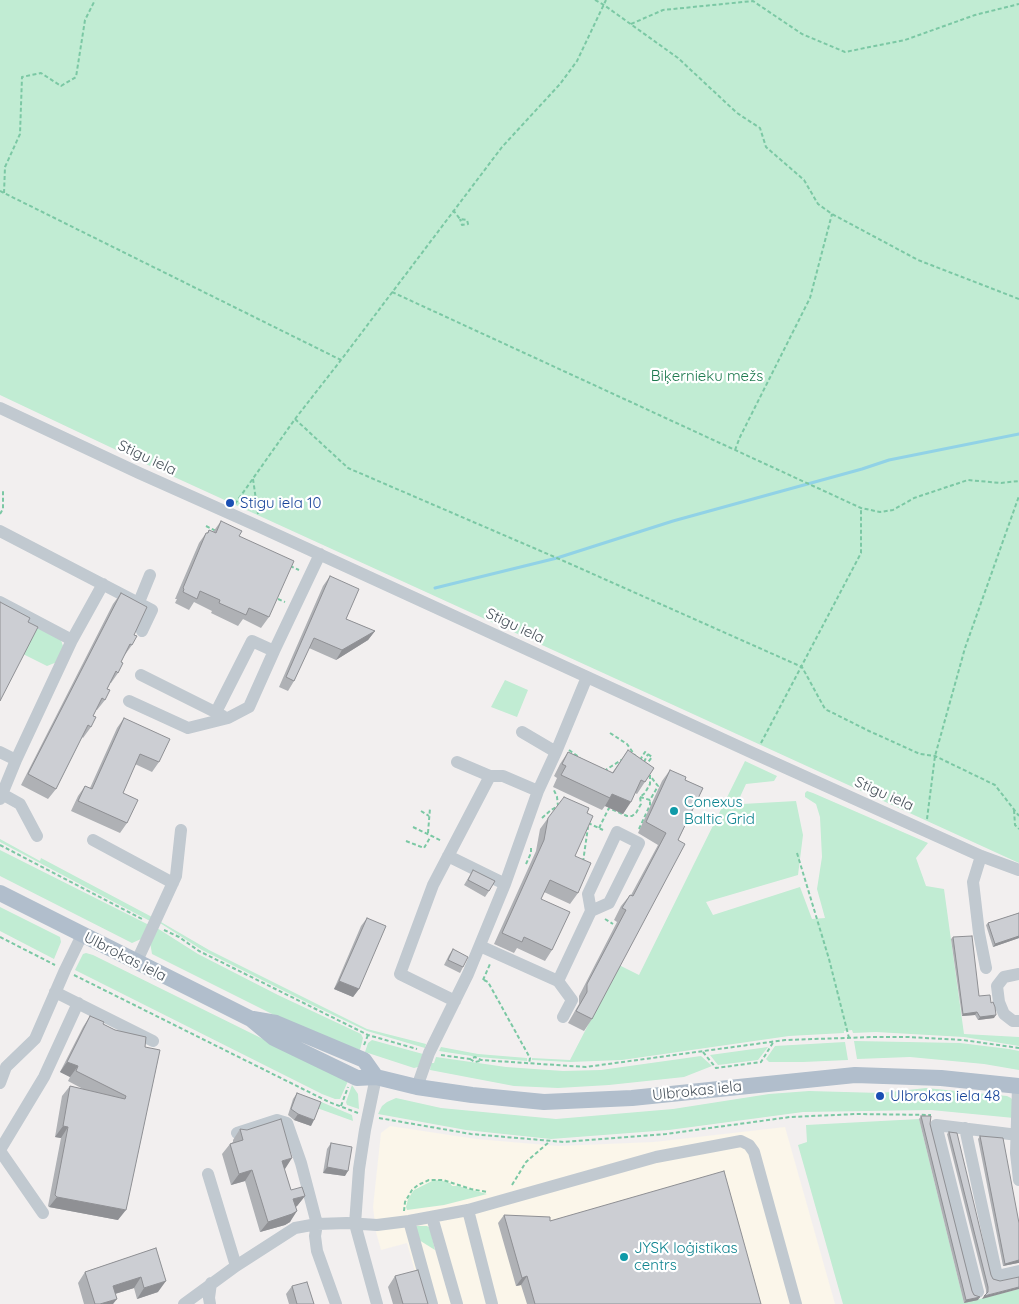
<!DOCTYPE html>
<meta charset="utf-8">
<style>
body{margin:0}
canvas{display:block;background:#f2efef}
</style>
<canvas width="1019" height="1304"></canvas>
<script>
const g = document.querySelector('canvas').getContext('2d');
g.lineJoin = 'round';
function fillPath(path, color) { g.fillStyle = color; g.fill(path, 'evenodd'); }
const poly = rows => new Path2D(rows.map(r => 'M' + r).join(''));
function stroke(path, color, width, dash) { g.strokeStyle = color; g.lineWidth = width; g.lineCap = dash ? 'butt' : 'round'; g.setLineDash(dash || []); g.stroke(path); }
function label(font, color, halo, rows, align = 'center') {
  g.font = font + ' Quicksand,sans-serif'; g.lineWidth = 4.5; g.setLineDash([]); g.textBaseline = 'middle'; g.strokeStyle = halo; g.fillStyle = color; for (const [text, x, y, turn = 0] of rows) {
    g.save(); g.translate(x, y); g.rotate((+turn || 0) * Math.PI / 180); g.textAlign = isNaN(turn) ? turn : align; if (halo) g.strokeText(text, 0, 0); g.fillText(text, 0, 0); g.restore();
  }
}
fillPath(poly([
 [390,1126,476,1139,558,1146,654,1142,785,1127,835,1304,424,1304,407,1243,381,1250,376,1232,373,1207,381,1133]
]), '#fbf6ea');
fillPath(poly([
 [0,0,1019,0,1019,863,148,465,0,395],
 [26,620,61,640,63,646,57,662,47,666,23,654],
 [505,680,528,690,517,717,491,707],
 [745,761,777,776,774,781,746,784,740,797,742,804,796,801,803,835,798,875,706,902,713,915,800,887,812,919,825,918,817,889,822,857,820,817,816,804,805,797,805,793,807,791,813,793,928,843,916,858,926,886,944,889,964,1034,1019,1037,1019,1046,964,1037,876,1032,853,1033,852,1030,844,1031,844,1033,789,1036,622,1060,570,1062,532,1060,532,1058,570,1060,619,965,639,975],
 [0,839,40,861,41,858,152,917,150,921,0,842],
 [0,850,149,925,141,939,132,943,0,876],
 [0,907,60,937,61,942,54,959,0,931],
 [161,922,209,950,367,1029,426,1044,425,1048,367,1031,312,1005,202,950,160,923],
 [157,928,198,954,278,995,361,1034,363,1038,360,1050,302,1029,152,954,150,942],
 [86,953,93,955,348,1081,340,1099,335,1099,322,1094,75,970,83,954],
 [372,1040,423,1054,418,1067,414,1068,365,1052,368,1043],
 [854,1041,960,1043,1009,1049,1019,1051,1019,1070,984,1064,910,1057,857,1059],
 [845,1042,848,1060,803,1062,769,1062,766,1059,775,1046],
 [441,1047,478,1054,527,1058,527,1061,478,1057,439,1051],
 [768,1047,758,1060,718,1065,710,1055],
 [701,1056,712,1066,684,1077,609,1085,558,1088,514,1086,430,1070,431,1063,434,1063,436,1057,506,1067,563,1071,601,1070],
 [352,1085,358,1094,359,1109,347,1105,346,1102],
 [926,1088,1007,1096,1011,1098,1013,1101,1014,1118,931,1110,803,1112,669,1130,551,1139,466,1130,378,1114,382,1106,387,1102,396,1098,441,1108,556,1119,673,1109,769,1094,809,1091,881,1093],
 [319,1101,352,1115,353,1121,317,1108],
 [919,1119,964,1303,1019,1289,1019,1304,843,1304,798,1145,807,1142,806,1125],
 [439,1180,450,1183,452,1186,458,1186,487,1194,444,1205,407,1210,406,1207,408,1199,414,1190,432,1181],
 [416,1226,427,1226,430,1228,435,1250,419,1240]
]), '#c1ecd3');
stroke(poly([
 [435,588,557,558,673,521,862,469,889,460,1019,434]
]), '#91d2e6', 3);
stroke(poly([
 [595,0,604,5,678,58,737,113,760,128,766,147,804,180,818,204,832,214,918,260,1019,299],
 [631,24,663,10,753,1,802,34,845,52,905,40,975,15,1019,4],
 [0,191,341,360],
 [4,193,5,167,20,134,22,77,41,73,61,86,76,77,85,20,95,0],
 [453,210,460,219,467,220,468,224,462,225,460,219],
 [392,292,861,508,880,512,893,510,914,498,968,480,1001,483,1019,481],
 [295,419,348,468,557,558,802,667,825,709,869,731,920,754,935,756,995,785,1019,816],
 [735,450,740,437,810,298,832,214],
 [253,479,258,514],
 [235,504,295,419,341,360,502,147,560,84,577,61,606,0],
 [0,514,3,509,3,490],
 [206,526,216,531],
 [290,566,299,570],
 [278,599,285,602],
 [610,733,627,744,636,757],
 [761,743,861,553,861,508],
 [569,750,580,758],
 [640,760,645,752,652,757,646,765],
 [644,762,648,754],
 [604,771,623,759],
 [640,797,650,800,658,786,651,777],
 [1014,810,1015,825,1019,829],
 [421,811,429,816],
 [542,818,551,810,558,806,557,797,553,788],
 [927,819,935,756,965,648,1019,496],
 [588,823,603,830],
 [413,827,442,841],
 [599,828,609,808,627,816,632,816,636,813,641,804,640,797,645,793,650,784,650,773],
 [639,829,650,805,650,800],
 [428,833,430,808],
 [406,841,424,848,431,836],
 [0,845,142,919],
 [797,853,829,959,849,1038],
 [583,862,588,827],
 [526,864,531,853,531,848],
 [605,919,613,924],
 [164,930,179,937,199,951,368,1035,417,1049],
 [0,937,55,965],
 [74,975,329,1102,358,1113],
 [483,980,490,964],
 [484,980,488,982,530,1058,529,1064],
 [364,1045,368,1035],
 [703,1052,716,1068,761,1062,774,1041],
 [441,1055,470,1059,475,1057,481,1060,586,1067,785,1040,874,1037,908,1037,963,1040,1019,1048],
 [470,1059,475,1062,480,1061],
 [341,1106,348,1087],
 [379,1118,471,1134,564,1142,666,1134,790,1117,857,1114,931,1115],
 [512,1185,526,1162,549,1142],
 [404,1211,405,1202,412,1190,418,1185,429,1180,443,1180,471,1189,487,1192]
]), '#7bc8a4', 2, [4, 2.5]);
stroke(poly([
 [0,408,139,473,260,527,755,754,981,856,1019,870],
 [0,531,152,610,142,631],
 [0,602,72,640],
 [139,602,150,575],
 [141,675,223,716],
 [129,701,188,728,228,718,249,707,274,651,320,554],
 [216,712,252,641,274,651],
 [522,732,556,752,587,677],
 [0,752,16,760],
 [457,762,490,776,503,776,538,791],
 [2,794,20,804,37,836],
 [0,799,16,760,72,640,103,584],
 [93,840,173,883],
 [448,856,505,884],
 [981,856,973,882,979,933,986,968],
 [480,946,558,981,591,911,588,894,617,832,639,843,609,903,591,911],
 [136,963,176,876,181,830],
 [1019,974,1004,977,997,986,999,1002,1004,1014,1013,1021,1019,1021],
 [558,981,572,1000,563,1017],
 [55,992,153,1041],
 [455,1001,400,974,433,885,490,776],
 [376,1077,365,1130,359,1169,355,1224,377,1304],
 [0,1083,6,1067,35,1039,65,970,82,935],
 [1018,1086,1016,1153,1019,1180],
 [417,1087,429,1053,468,974,505,884,538,791,556,752],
 [965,1128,997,1276,1019,1271],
 [237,1133,277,1120,287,1123,301,1163,317,1224,315,1236,317,1251,336,1304],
 [0,1150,44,1077,78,1003],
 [0,1151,43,1213],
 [208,1174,236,1266],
 [468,1210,492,1304],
 [432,1217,457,1304],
 [409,1221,432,1304],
 [978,1292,936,1125,1018,1135],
 [184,1304,236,1266,295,1228,317,1224,347,1223,377,1225,409,1221,468,1210,656,1157,741,1141,749,1145,754,1152,796,1304],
 [210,1304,209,1298,211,1283]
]), '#c1c9d0', 12);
stroke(poly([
 [0,893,251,1019,274,1038,357,1078,376,1077,417,1087,472,1095,544,1102,632,1098,855,1075,941,1078,1019,1086],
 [253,1019,276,1023,364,1060,376,1077]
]), '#b1becc', 16);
fillPath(poly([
 [221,521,239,536,269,617,261,628,243,619,238,626,211,613,212,611,194,602,189,610,175,603,177,599,175,599,199,543,206,533,207,533,209,530,213,532],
 [330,576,346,619,375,631,368,640,336,660,309,648,294,681,288,691,279,687,323,586],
 [121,593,134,635,132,645,124,656,121,662,118,673,111,683,110,683,107,689,105,700,97,710,96,710,93,716,91,727,83,738,82,737,56,789,48,799,21,785,113,604],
 [124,718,159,762,152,772,135,764,123,793,127,823,120,833,71,811,78,796,85,786,90,788,117,728],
 [628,750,654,768,637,794,635,793,623,814,605,806,602,810,553,787,557,778,554,776,560,764,568,752,612,773],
 [670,770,685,780,703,788,592,1019,584,1031,568,1023,579,1004,579,996,617,922,614,920,621,906,630,895,631,895,658,845,638,833,662,781],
 [587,813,575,856,578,893,570,904,544,892,541,899,552,950,545,961,517,948,514,953,494,944,536,851,540,829,548,818],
 [473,870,489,891,485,897,464,885],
 [1019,913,1019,938,993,947,986,925,988,923],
 [367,918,359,989,353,997,334,989,361,926],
 [953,937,979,996,991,1003,994,1018,978,1020,975,1015,962,1016,951,939],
 [453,949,463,967,460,973,444,965,449,955],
 [90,1016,103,1024,115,1030,146,1037,118,1220,49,1207,48,1206,61,1138,55,1137,62,1096,70,1086,83,1089,68,1081,70,1077,60,1072,83,1027],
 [297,1093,311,1126,294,1120,288,1115,293,1099],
 [921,1116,930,1124,972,1291,978,1300,964,1303,919,1119],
 [240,1129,284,1169,291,1190,305,1196,297,1206,296,1207,290,1222,285,1225,260,1232,245,1181,231,1185,222,1154,230,1144,233,1142,233,1140],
 [949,1132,991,1275,993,1279,1000,1281,982,1299,986,1294,986,1290,947,1134],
 [980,1136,1019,1223,1019,1263,1018,1263,1003,1266,978,1139],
 [331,1143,345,1176,323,1173,327,1149],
 [504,1215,550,1221,761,1304,527,1304,521,1285,516,1286,498,1223],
 [156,1248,158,1292,137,1299,134,1288,115,1294,113,1304,84,1304,78,1283,85,1272],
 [395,1276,428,1304,393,1304,388,1287],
 [292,1286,314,1304,289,1304,286,1294]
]), '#afb1b5');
fillPath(poly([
 [375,631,368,640,336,660,342,650],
 [612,794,631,802,623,814,605,806],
 [1019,936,1019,938,993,947,995,944],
 [339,981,359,989,353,997,334,989],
 [977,1012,975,1015,962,1016,963,1014],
 [996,1015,994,1018,978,1020,980,1017],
 [67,1062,78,1066,70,1077,60,1072],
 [298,1114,314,1120,311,1126,294,1120],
 [63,1126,68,1127,61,1138,55,1137],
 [292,1158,285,1169,274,1172,282,1161],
 [327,1167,348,1171,345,1176,323,1173],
 [252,1170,245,1181,231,1185,239,1174],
 [305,1196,297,1206,286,1210,293,1199],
 [57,1197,126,1210,118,1220,49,1207],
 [297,1211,290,1222,285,1225,260,1232,268,1222],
 [1019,1260,1019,1263,1018,1263,1003,1266,1005,1264],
 [527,1276,521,1285,516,1286,522,1278],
 [141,1277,134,1288,105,1297,113,1286],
 [166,1281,158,1292,137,1299,144,1288],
 [1019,1287,1019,1289,982,1299,984,1296],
 [980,1297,978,1300,964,1303,966,1300],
 [117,1299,113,1304,100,1304]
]), '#8f9094');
const building = poly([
 [221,521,242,531,239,536,294,561,269,617,249,608,246,615,219,603,220,600,200,591,197,599,183,592,184,589,183,588,206,533,208,533,209,530,216,533,221,521],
 [330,576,359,589,346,619,375,631,342,650,314,638,294,681,286,677,330,576],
 [121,593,147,607,134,635,137,636,132,645,130,644,121,662,123,663,118,673,116,671,107,689,110,690,105,700,102,698,93,716,96,717,91,727,88,725,56,789,28,774,121,593],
 [0,602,30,618,28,622,38,627,0,701,0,602],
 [124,718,170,739,159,762,140,754,123,793,138,800,127,823,78,801,85,786,92,789,124,718],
 [628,750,654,768,645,782,641,780,631,802,612,794,610,798,561,775,566,766,562,764,568,752,613,773,628,750],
 [670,770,686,777,685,780,703,788,678,840,685,844,592,1019,576,1011,587,992,587,984,626,910,622,908,630,895,633,896,666,833,646,822,670,770],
 [564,797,589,808,587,813,593,816,575,856,591,863,578,893,550,880,541,899,570,912,552,950,524,937,522,942,502,933,544,840,548,818,564,797],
 [473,870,495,881,489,891,468,880,473,870],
 [1019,913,1019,936,995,944,988,923,1019,913],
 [367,918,386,926,359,989,339,981,367,918],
 [972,936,979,996,990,995,991,1003,993,1002,995,1007,996,1015,980,1017,977,1012,963,1014,953,937,972,936],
 [453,949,468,957,463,967,448,960,453,949],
 [90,1016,104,1022,103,1024,115,1030,146,1037,145,1047,160,1050,126,1210,57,1197,55,1195,68,1127,63,1126,70,1086,125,1099,126,1096,76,1071,78,1066,67,1062,90,1016],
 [297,1093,321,1102,314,1120,298,1114,291,1109,297,1093],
 [921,1116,931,1116,930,1124,972,1291,974,1295,980,1297,966,1300,921,1116],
 [281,1119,292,1158,282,1161,291,1190,302,1187,305,1196,293,1199,297,1211,292,1214,268,1222,252,1170,239,1174,230,1144,243,1140,240,1129,247,1130,281,1119],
 [949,1132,957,1133,991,1275,993,1279,1000,1281,1019,1277,1019,1287,984,1296,988,1292,988,1287,949,1132],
 [980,1136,1003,1138,1019,1223,1019,1260,1005,1264,980,1136],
 [331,1143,352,1147,348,1171,327,1167,331,1143],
 [724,1171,761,1304,535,1304,527,1276,522,1278,504,1215,550,1217,550,1221,724,1171],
 [156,1248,166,1281,144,1288,141,1277,113,1286,117,1299,100,1304,95,1304,85,1272,156,1248],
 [418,1270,428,1304,403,1304,395,1276,418,1270],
 [307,1282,314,1304,297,1304,292,1286,307,1282]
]);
fillPath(building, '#ccced3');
stroke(building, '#8f9094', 1);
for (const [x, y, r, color] of [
 [230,503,5,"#1a4fb4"],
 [674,811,5,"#0f9aa8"],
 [880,1096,5,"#1a4fb4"],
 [624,1257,5,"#0f9aa8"]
]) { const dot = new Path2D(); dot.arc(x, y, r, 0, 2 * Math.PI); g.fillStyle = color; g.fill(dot); stroke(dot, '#fff', 2); }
label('15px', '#1d794e', '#fff', [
 ["Biķernieku mežs",707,376]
]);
label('15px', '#48525b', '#fff', [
 ["Stigu iela",147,458,25],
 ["Stigu iela",515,626,25],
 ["Stigu iela",884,794,24],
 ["Ulbrokas iela",125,957,27],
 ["Ulbrokas iela",697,1091,-6]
]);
label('15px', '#164399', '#fff', [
 ["Stigu iela 10",240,503],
 ["Ulbrokas iela 48",890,1096]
], 'left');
label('15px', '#0d838f', '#fff', [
 ["Conexus",684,802],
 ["Baltic Grid",684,819],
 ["JYSK loģistikas",634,1248],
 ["centrs",634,1265]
], 'left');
</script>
